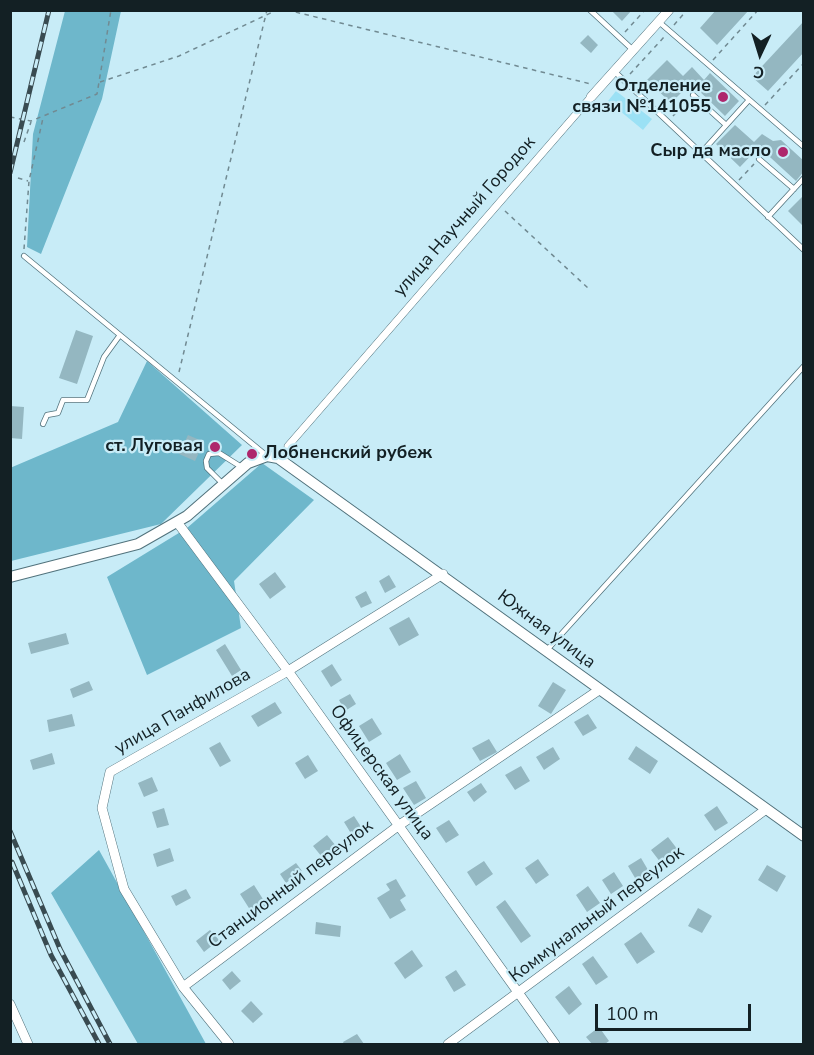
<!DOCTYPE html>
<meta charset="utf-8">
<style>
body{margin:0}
#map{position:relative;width:814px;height:1055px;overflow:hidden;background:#c8ecf7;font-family:"Nunito Sans",sans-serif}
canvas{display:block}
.frame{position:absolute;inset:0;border:12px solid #132024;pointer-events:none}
.north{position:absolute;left:730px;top:24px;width:60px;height:60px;-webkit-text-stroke:4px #c8ecf7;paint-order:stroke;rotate:184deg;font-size:16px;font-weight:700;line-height:24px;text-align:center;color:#132024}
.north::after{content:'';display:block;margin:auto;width:21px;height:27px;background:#132024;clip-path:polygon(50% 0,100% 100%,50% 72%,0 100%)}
.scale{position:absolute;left:595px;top:1004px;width:156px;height:27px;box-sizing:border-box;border:3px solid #132024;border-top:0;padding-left:8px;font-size:18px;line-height:21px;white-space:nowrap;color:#132024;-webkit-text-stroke:4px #c8ecf7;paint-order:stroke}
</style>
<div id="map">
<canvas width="814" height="1055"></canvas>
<div class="frame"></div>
<div class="north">С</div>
<div class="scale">100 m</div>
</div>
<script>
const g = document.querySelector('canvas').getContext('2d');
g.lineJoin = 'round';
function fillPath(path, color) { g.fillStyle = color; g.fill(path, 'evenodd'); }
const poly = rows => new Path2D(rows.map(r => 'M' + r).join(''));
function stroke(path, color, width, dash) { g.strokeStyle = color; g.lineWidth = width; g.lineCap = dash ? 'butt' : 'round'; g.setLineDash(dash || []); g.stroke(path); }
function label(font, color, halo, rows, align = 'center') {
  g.font = font + ' "Nunito Sans",sans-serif'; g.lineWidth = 4.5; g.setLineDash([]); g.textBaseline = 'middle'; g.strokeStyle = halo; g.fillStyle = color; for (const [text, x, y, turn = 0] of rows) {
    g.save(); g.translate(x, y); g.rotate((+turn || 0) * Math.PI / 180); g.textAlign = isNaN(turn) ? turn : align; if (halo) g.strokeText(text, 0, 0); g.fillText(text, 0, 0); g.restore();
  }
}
fillPath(poly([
 [616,91,652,119,643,130,608,101]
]), '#9be1f5');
fillPath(poly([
 [65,11,121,11,102,99,41,254,27,247,33,134],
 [147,361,242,445,161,524,11,561,10,468,118,422],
 [262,463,314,500,234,581,241,628,147,675,107,577,187,528],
 [99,850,206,1044,138,1044,51,893]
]), '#6eb7cb');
fillPath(poly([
 [611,10,632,10,622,21],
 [716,10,749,10,717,45,700,28],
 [804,21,804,52,768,91,752,77],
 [588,35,598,45,591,53,580,43],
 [667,60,683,76,692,67,704,80,710,73,739,101,725,116,691,83,671,103,647,80],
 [735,125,754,142,762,134,773,141,781,140,804,161,804,171,796,181,759,147,740,167,716,144],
 [804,195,804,227,788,211],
 [76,330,93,336,77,384,59,378],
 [10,406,24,407,22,439,10,438],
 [188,435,204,442,195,461,179,454],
 [275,572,286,587,270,599,259,584],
 [389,575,396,587,385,593,379,581],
 [366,591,372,603,361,608,355,597],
 [409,617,419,635,399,646,389,628],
 [66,633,69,644,31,654,28,643],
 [225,644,241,670,232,676,216,650],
 [332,664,342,680,331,687,321,671],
 [89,681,93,690,73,698,70,689],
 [553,682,566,690,551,714,538,706],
 [350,694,356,704,345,711,339,700],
 [275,702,282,713,258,727,251,716],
 [72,714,75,726,49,732,47,720],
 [588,714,597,728,583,736,574,722],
 [372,718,382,734,369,742,359,726],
 [489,739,497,752,480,761,472,748],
 [220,742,231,761,220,767,209,748],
 [636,746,658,761,650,774,628,759],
 [553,747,560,759,544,770,536,757],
 [52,753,55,764,33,770,30,760],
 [400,754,411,772,397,780,386,763],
 [308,755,318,771,305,779,295,763],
 [521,766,530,781,515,790,505,775],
 [152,777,158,791,144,797,138,783],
 [416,781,426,798,414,805,403,788],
 [481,783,487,792,474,802,467,792],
 [717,806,728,823,715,831,704,815],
 [164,808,169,825,157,828,152,812],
 [354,816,365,833,355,840,344,822],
 [449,820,459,835,446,843,436,828],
 [327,835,336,846,322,857,313,846],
 [668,837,678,850,661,863,651,850],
 [170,848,174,861,157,867,153,854],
 [641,858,651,875,638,883,628,866],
 [538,859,549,875,536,884,525,868],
 [484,861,493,874,476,886,467,872],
 [296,863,302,871,286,883,280,874],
 [767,865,786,876,777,892,758,880],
 [614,872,623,886,611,894,602,880],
 [396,879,406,896,400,900,406,910,390,919,377,898,390,890,386,884],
 [254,885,268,907,254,916,240,894],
 [588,886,600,903,587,912,576,895],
 [186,889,191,898,176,906,171,896],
 [505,900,531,936,521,943,496,907],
 [698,908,712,916,702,933,688,926],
 [316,922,341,926,340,937,315,934],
 [210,930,219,940,204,952,196,941],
 [641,932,655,952,637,964,624,944],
 [412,950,423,966,405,979,394,963],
 [593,956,608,977,596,985,582,964],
 [456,970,466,985,454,992,445,977],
 [232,971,241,981,230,990,222,980],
 [569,986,582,1004,569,1015,555,997],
 [251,1001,263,1014,253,1023,241,1011],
 [599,1027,609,1041,605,1044,592,1044,586,1037],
 [357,1034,364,1044,344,1044,343,1042]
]), '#94b7c1');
const service = poly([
 [590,10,633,50],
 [659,22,804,147],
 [614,71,804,250],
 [693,95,726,125],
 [701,153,749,100],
 [759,159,794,189],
 [768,217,804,178],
 [24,256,267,456],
 [43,424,47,415,58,413,63,400,87,400,104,357,120,335],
 [222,483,207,468,206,461,209,454,219,453,243,468],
 [546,651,804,366]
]);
const pedestrian = poly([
 [288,446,591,97]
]);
const minor = poly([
 [591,97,669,10],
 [177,522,288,671,555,1044],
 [183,987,398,826,599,690],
 [10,1004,28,1044],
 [229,1044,183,987,124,889,102,808,110,772,288,671,443,574],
 [448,1044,765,810]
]);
const tertiary = poly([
 [10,577,138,544,187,516,248,463,267,456,278,458,804,836]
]);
stroke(service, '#51727c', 6);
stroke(pedestrian, '#51727c', 8);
stroke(minor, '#51727c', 10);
stroke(tertiary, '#51727c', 12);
stroke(poly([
 [287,10,591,84],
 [674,25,687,10],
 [625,32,645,10],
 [713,60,758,10],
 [630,74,665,36],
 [100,82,179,56,277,10],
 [765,105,804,63],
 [673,116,688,100],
 [10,117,31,121,97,94,111,10],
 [24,142,31,122],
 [18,178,28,181],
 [739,180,754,164],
 [505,211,588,288],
 [24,249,29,181,43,118],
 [179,372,267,10]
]), '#718a92', 1.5, [4.5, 4.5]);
stroke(service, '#fff', 4.5);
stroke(pedestrian, '#fff', 7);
stroke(minor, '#fff', 9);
stroke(tertiary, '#fff', 10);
const rail = poly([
 [10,173,49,10],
 [10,831,60,949,110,1044],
 [12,862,51,955,99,1044]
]);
stroke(rail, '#394b51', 5);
stroke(rail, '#c8ecf7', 3, [9]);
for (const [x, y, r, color] of [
 [723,97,6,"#ae276c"],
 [783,152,6,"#ae276c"],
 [215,447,6,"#ae276c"],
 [252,454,6,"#ae276c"]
]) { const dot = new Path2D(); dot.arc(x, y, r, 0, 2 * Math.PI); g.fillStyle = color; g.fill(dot); stroke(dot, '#c8ecf7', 2); }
label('bold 18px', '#132024', '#c8ecf7', [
 ["Отделение",711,87],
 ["связи №141055",711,108],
 ["Сыр да масло",771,152],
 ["ст. Луговая",203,447],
 ["Лобненский рубеж",264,454,"left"]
], 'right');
label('18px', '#132024', '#c8ecf7', [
 ["улица Научный Городок",465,217,-49],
 ["Южная улица",546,630,37],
 ["улица Панфилова",183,712,-30],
 ["Офицерская улица",381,773,54],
 ["Станционный переулок",291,885,-37],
 ["Коммунальный переулок",597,915,-37]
]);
</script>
